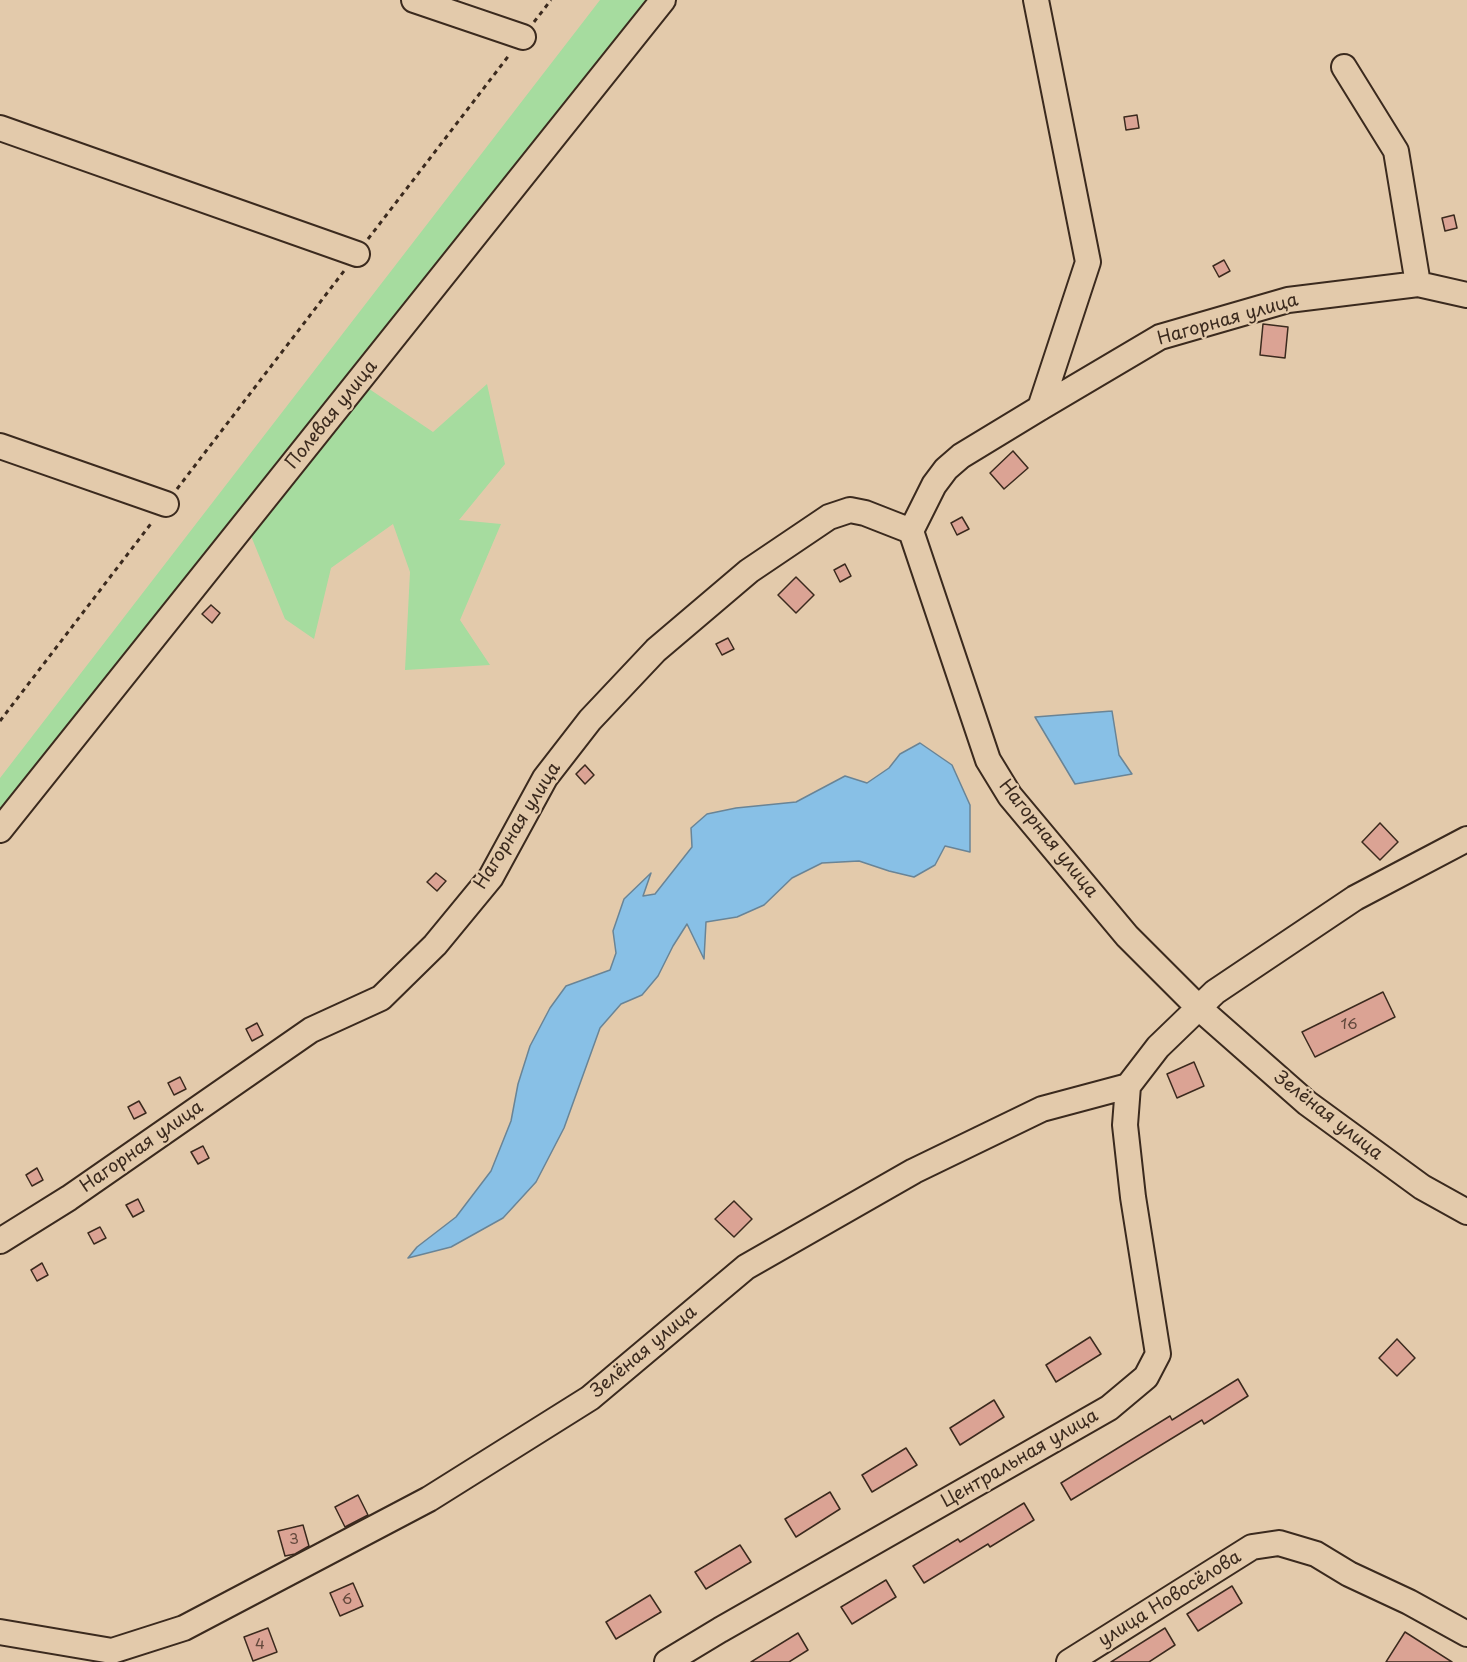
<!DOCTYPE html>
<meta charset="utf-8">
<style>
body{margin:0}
canvas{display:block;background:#e3caab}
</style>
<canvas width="1467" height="1662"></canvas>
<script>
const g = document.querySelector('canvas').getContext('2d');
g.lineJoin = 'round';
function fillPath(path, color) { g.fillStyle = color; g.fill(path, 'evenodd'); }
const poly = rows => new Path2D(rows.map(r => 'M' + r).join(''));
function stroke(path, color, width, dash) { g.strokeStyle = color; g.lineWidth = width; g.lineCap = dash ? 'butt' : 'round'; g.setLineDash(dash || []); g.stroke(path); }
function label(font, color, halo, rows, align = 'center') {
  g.font = font + ' "Playpen Sans",sans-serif'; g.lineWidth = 4.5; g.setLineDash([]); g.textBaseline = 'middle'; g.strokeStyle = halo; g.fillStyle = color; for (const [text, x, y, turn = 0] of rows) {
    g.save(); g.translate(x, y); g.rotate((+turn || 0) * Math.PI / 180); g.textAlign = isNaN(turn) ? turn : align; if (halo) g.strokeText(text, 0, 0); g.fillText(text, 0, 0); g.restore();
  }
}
fillPath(poly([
 [600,0,651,0,353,378,433,432,487,384,505,464,459,520,501,524,460,620,490,665,405,670,410,572,393,524,331,568,314,639,285,619,242,514,0,824,0,778]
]), '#a6dc9f');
const water = poly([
 [1112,711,1119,755,1132,774,1075,784,1035,717,1112,711],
 [920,743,952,765,970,805,970,852,945,846,935,865,914,877,889,871,859,861,822,863,792,878,764,905,737,917,706,922,704,959,687,924,673,946,658,976,642,995,621,1004,600,1028,564,1128,536,1182,503,1218,451,1247,408,1258,417,1247,456,1217,491,1171,511,1121,518,1084,530,1046,550,1008,566,986,610,970,616,953,613,931,624,899,651,873,643,896,655,894,692,847,691,828,707,814,736,808,796,802,845,776,867,783,889,768,900,754,920,743]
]);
fillPath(water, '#88c0e6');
stroke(water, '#698496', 1.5);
const building = poly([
 [1137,115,1139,128,1126,130,1124,117,1137,115],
 [1454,215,1457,228,1445,231,1442,218,1454,215],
 [1224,260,1230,271,1219,277,1213,266,1224,260],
 [1263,324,1288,327,1285,358,1260,355,1263,324],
 [1013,451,1028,468,1004,489,990,473,1013,451],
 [962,517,969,529,957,535,951,523,962,517],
 [845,564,851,576,840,582,834,570,845,564],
 [796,577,814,595,796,613,778,595,796,577],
 [211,605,220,613,212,623,202,614,211,605],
 [728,638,734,649,722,655,716,644,728,638],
 [585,765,594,775,585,784,576,774,585,765],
 [1380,823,1398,842,1380,860,1362,842,1380,823],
 [436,873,446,881,437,891,427,882,436,873],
 [1383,992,1395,1017,1315,1057,1302,1032,1383,992],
 [257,1023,263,1035,252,1041,246,1029,257,1023],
 [1194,1062,1204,1086,1177,1098,1167,1074,1194,1062],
 [180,1077,186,1089,174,1095,168,1083,180,1077],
 [139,1101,146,1113,134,1119,128,1107,139,1101],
 [203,1146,209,1158,198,1164,191,1152,203,1146],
 [37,1168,43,1180,32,1186,26,1175,37,1168],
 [138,1199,144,1211,133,1217,126,1205,138,1199],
 [734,1201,752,1219,734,1237,715,1219,734,1201],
 [100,1227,106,1238,94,1244,88,1233,100,1227],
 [42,1263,48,1275,37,1281,31,1270,42,1263],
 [1090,1337,1101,1354,1056,1382,1046,1365,1090,1337],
 [1397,1339,1415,1358,1397,1376,1379,1358,1397,1339],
 [1238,1379,1248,1396,1204,1424,1202,1420,1071,1500,1061,1483,1170,1416,1172,1420,1238,1379],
 [994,1400,1004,1417,960,1445,950,1428,994,1400],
 [906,1448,917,1465,872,1492,862,1475,906,1448],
 [830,1492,840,1509,796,1537,785,1519,830,1492],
 [358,1495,368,1515,345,1527,335,1507,358,1495],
 [1024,1503,1034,1520,990,1547,988,1544,924,1583,913,1566,958,1539,960,1542,1024,1503],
 [303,1525,309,1546,295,1554,285,1556,278,1531,303,1525],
 [740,1545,751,1562,706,1589,695,1572,740,1545],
 [886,1580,896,1597,852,1624,841,1607,886,1580],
 [353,1583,363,1606,340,1616,330,1593,353,1583],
 [1232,1586,1242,1603,1198,1631,1187,1614,1232,1586],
 [650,1595,661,1612,616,1639,606,1622,650,1595],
 [268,1628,277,1652,253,1661,244,1637,268,1628],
 [1165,1628,1175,1645,1149,1662,1111,1662,1165,1628],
 [1405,1632,1452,1662,1386,1662,1405,1632],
 [798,1633,808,1650,789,1662,751,1662,798,1633]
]);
fillPath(building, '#dba394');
stroke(building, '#3b2a1e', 1.5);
const minor = poly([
 [414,0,523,37],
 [1036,0,1088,262,1040,408],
 [1344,67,1396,151,1418,284],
 [0,128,357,254],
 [1467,295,1418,284,1288,300,1160,337,1040,408,961,456,946,469,934,485,911,531,988,760,1010,796,1127,936,1199,1008,1307,1103,1422,1187,1467,1212],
 [0,446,166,504],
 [0,830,663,0],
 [0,1241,69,1198,311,1030,381,998,435,945,491,877,545,778,590,720,656,650,749,571,829,517,850,510,865,513,911,531],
 [0,1632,112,1651,184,1628,429,1499,590,1398,746,1267,914,1171,1042,1109,1128,1086],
 [667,1662,720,1630,1109,1408,1146,1377,1158,1354,1133,1197,1125,1125,1128,1086,1158,1047,1215,992,1355,898,1467,839],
 [1069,1662,1252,1547,1279,1543,1316,1554,1349,1574,1409,1602,1467,1634]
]);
stroke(minor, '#3b2a1e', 28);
stroke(poly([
 [534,22,551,0],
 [368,239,510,54],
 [177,489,344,271],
 [0,721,153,521]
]), '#3b2a1e', 3, [4.5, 4.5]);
stroke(minor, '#e3caab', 24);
label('15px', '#63483c', null, [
 ["16",1349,1025],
 ["3",294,1540],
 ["6",347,1600],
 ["4",260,1645]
]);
label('18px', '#3b2a1e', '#e3caab', [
 ["Нагорная улица",1228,320,-16],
 ["Полевая улица",332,415,-51],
 ["Нагорная улица",518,826,-58],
 ["Нагорная улица",1048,839,51],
 ["Зелёная улица",1328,1116,38],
 ["Нагорная улица",142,1147,-35],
 ["Зелёная улица",644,1352,-40],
 ["Центральная улица",1020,1459,-30],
 ["улица Новосёлова",1170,1599,-32]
]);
</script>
